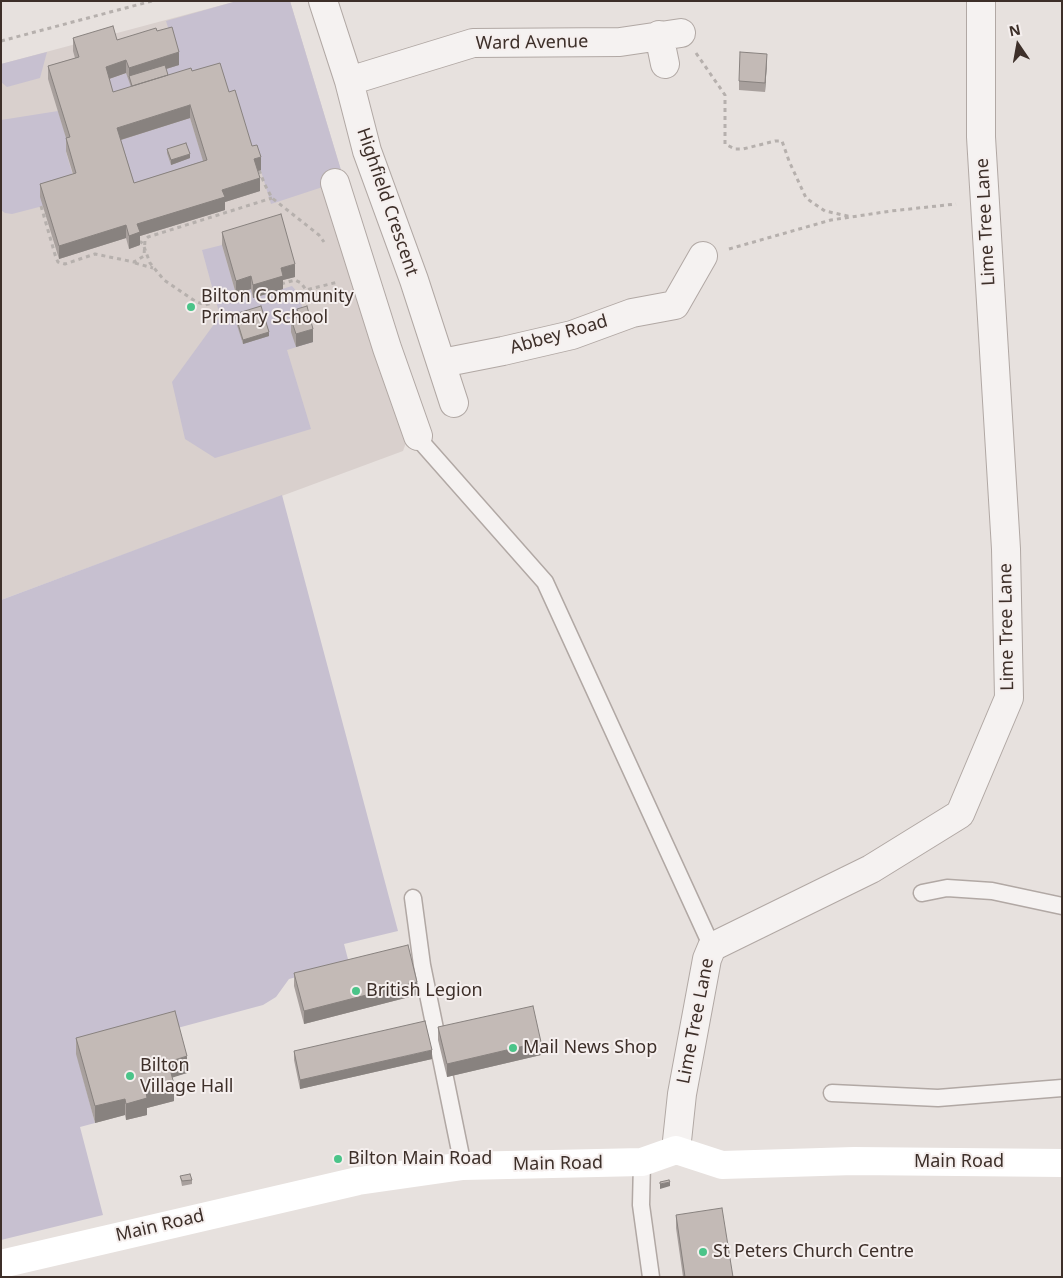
<!DOCTYPE html>
<style>
body{margin:0}
#map{position:relative;width:1063px;height:1278px;overflow:hidden;background:#e7e1de;font-family:"Noto Sans",sans-serif}
canvas{display:block}
.frame{position:absolute;inset:0;border:2px solid #3d2f29;pointer-events:none}
.north{position:absolute;left:993px;top:20px;width:50px;height:50px;-webkit-text-stroke:4px #f5efee;paint-order:stroke;rotate:348deg;font-size:14px;font-weight:700;line-height:20px;text-align:center;color:#3d2f29}
.north::after{content:'';display:block;margin:auto;width:18px;height:22px;background:#3d2f29;clip-path:polygon(50% 0,100% 100%,50% 72%,0 100%)}
</style>
<div id="map">
<canvas width="1063" height="1278"></canvas>
<div class="frame"></div>
<div class="north">N</div>
</div>
<script>
const g = document.querySelector('canvas').getContext('2d');
g.lineJoin = 'round';
function fillPath(path, color) { g.fillStyle = color; g.fill(path, 'evenodd'); }
const poly = rows => new Path2D(rows.map(r => 'M' + r).join(''));
function stroke(path, color, width, dash) { g.strokeStyle = color; g.lineWidth = width; g.lineCap = dash ? 'butt' : 'round'; g.setLineDash(dash || []); g.stroke(path); }
function label(font, color, halo, rows, align = 'center') {
  g.font = font + ' "Noto Sans",sans-serif'; g.lineWidth = 4; g.setLineDash([]); g.textBaseline = 'middle'; g.strokeStyle = halo; g.fillStyle = color; for (const [text, x, y, turn = 0] of rows) {
    g.save(); g.translate(x, y); g.rotate((+turn || 0) * Math.PI / 180); g.textAlign = isNaN(turn) ? turn : align; if (halo) g.strokeText(text, 0, 0); g.fillText(text, 0, 0); g.restore();
  }
}
fillPath(poly([
 [237,1,290,1,346,187,408,437,403,451,1,600,1,64]
]), '#d9d0cd');
fillPath(poly([
 [237,1,290,1,344,180,271,204,257,158,235,104,113,105,106,80,127,73,129,80,172,40,166,21],
 [47,52,40,78,7,87,1,82,1,64],
 [58,111,70,150,66,152,76,186,43,206,12,214,5,213,1,210,1,120],
 [190,118,207,173,134,196,117,141],
 [222,245,236,294,251,289,253,298,292,286,298,293,313,342,287,350,311,429,215,458,185,439,172,382,220,316,202,250],
 [282,495,398,931,344,944,349,963,289,979,276,997,263,1005,77,1055,95,1123,80,1127,103,1215,1,1240,1,600]
]), '#c7c0d0');
const service = poly([
 [418,436,424,445,545,582,712,947],
 [922,893,947,888,992,891,1062,906],
 [413,898,422,965,463,1166],
 [832,1093,938,1098,1062,1088],
 [642,1162,641,1205,651,1277]
]);
const minor = poly([
 [323,1,349,81,367,151,414,280,454,403],
 [659,35,665,64],
 [349,81,473,43,620,42,681,33],
 [335,183,387,348,418,436],
 [442,363,503,351,572,335,632,313,675,305,703,256],
 [676,1150,682,1094,707,959,712,947,871,869,960,814,1009,698,1006,549,981,137,981,1]
]);
stroke(service, '#b1a8a4', 19);
stroke(minor, '#b1a8a4', 30);
stroke(poly([
 [1,41,152,1],
 [696,53,725,95,725,144,735,149,743,149,775,141,782,141,789,161,806,198,825,211,852,217],
 [259,170,265,185,272,198,319,235,324,242],
 [41,206,56,258,58,262,65,264,95,254,134,262,144,256,145,240,148,237,272,198],
 [139,242,141,242,143,244,150,263,164,280,195,301,205,305,251,292],
 [729,249,831,220,891,211,956,204],
 [135,263,153,268],
 [281,284,295,280,301,283,306,290,338,282]
]), '#b6b0ad', 3, [4, 4]);
stroke(service, '#f5f2f1', 16);
stroke(minor, '#f5f2f1', 28);
stroke(poly([
 [1,1264,358,1181,463,1166,642,1162,676,1150,722,1165,854,1161,1062,1163]
]), '#fff', 28);
fillPath(poly([
 [157,31,179,65,166,69,168,75,192,71,229,92,252,146,261,170,258,171,260,191,225,202,225,210,140,236,140,245,129,249,126,238,59,259,40,197,40,184,73,174,66,151,66,138,48,79,48,66,75,58,73,51,73,38,117,40],
 [126,73,131,87,113,92,109,79],
 [190,118,203,161,134,183,121,140],
 [767,62,765,92,739,90,739,81],
 [167,149,190,158,171,165,167,153],
 [222,232,295,277,283,280,283,289,253,298,251,289,236,294,222,245],
 [297,309,313,342,296,347,291,332,291,319,297,318],
 [235,314,269,336,243,344,235,319],
 [294,973,417,995,304,1024,294,986],
 [438,1027,541,1055,447,1077,438,1040],
 [76,1038,187,1073,172,1077,174,1101,147,1108,147,1115,126,1120,125,1115,95,1123,76,1054],
 [294,1051,432,1059,300,1089,294,1060],
 [180,1176,192,1180,192,1184,182,1186],
 [676,1215,733,1277,683,1277,676,1228]
]), '#a8a09d');
fillPath(poly([
 [179,52,179,65,130,80,129,76,129,68],
 [767,54,767,62,765,92,765,83],
 [126,60,126,73,106,80,106,67],
 [190,105,190,118,117,141,117,128],
 [190,154,190,158,171,165,171,160],
 [261,157,261,170,254,172,254,159],
 [260,178,260,191,225,202,225,210,140,236,140,245,129,249,129,236,137,224,222,190],
 [126,225,126,238,59,259,59,246],
 [295,264,295,277,283,280,283,289,253,298,253,285,281,268],
 [251,276,251,289,236,294,236,281],
 [313,329,313,342,296,347,296,334],
 [269,332,269,336,243,344,243,340],
 [417,982,417,995,304,1024,304,1011],
 [541,1042,541,1055,447,1077,447,1064],
 [432,1050,432,1059,300,1089,300,1080],
 [187,1056,187,1073,168,1079,168,1062],
 [174,1084,174,1101,147,1108,147,1115,126,1120,126,1104,146,1092],
 [125,1099,125,1115,95,1123,95,1106],
 [670,1182,670,1186,660,1189,660,1184]
]), '#88827f');
const building = poly([
 [113,26,117,40,156,28,157,31,172,27,179,52,129,68,126,60,106,67,113,92,191,68,192,71,220,63,229,92,235,90,252,146,257,145,261,157,254,159,260,178,222,190,225,197,137,224,140,232,129,236,126,225,59,246,40,184,76,173,66,138,70,137,48,66,79,57,73,38,113,26],
 [190,105,207,160,134,183,117,128,190,105],
 [740,52,767,54,765,83,739,81,740,52],
 [165,65,168,75,132,86,129,76,165,65],
 [186,143,190,154,171,160,167,149,186,143],
 [281,214,295,264,281,268,283,276,253,285,251,276,236,281,222,232,281,214],
 [261,306,269,332,243,340,235,314,261,306],
 [307,306,313,329,296,334,291,319,299,317,297,309,307,306],
 [408,945,417,982,304,1011,294,973,408,945],
 [533,1006,541,1042,447,1064,438,1027,533,1006],
 [175,1011,187,1056,168,1062,174,1084,146,1092,147,1098,126,1104,125,1099,95,1106,76,1038,175,1011],
 [425,1021,432,1050,300,1080,294,1051,425,1021],
 [190,1174,192,1180,182,1181,180,1176,190,1174],
 [669,1180,670,1182,660,1184,660,1182,669,1180],
 [722,1208,733,1277,685,1277,676,1215,722,1208]
]);
fillPath(building, '#c3bab6');
stroke(building, '#88827f', 1);
for (const [x, y, r, color] of [
 [191,307,5,"#4bc489"],
 [356,991,5,"#4bc489"],
 [513,1048,5,"#4bc489"],
 [130,1076,5,"#4bc489"],
 [338,1159,5,"#4bc489"],
 [703,1252,5,"#4bc489"]
]) { const dot = new Path2D(); dot.arc(x, y, r, 0, 2 * Math.PI); g.fillStyle = color; g.fill(dot); stroke(dot, '#f5efee', 2); }
label('18px', '#3d2f29', '#f5efee', [
 ["Ward Avenue",532,43,-1],
 ["Highfield Crescent",387,202,71],
 ["Lime Tree Lane",986,222,-93],
 ["Abbey Road",559,335,-16],
 ["Lime Tree Lane",1007,627,-91],
 ["Lime Tree Lane",696,1021,-79],
 ["Main Road",959,1162],
 ["Main Road",558,1164,-1],
 ["Main Road",160,1226,-13]
]);
label('18px', '#3d2f29', '#f5efee', [
 ["Bilton Community",201,297],
 ["Primary School",201,318],
 ["British Legion",366,991],
 ["Mail News Shop",523,1048],
 ["Bilton",140,1066],
 ["Village Hall",140,1087],
 ["Bilton Main Road",348,1159],
 ["St Peters Church Centre",713,1252]
], 'left');
</script>
